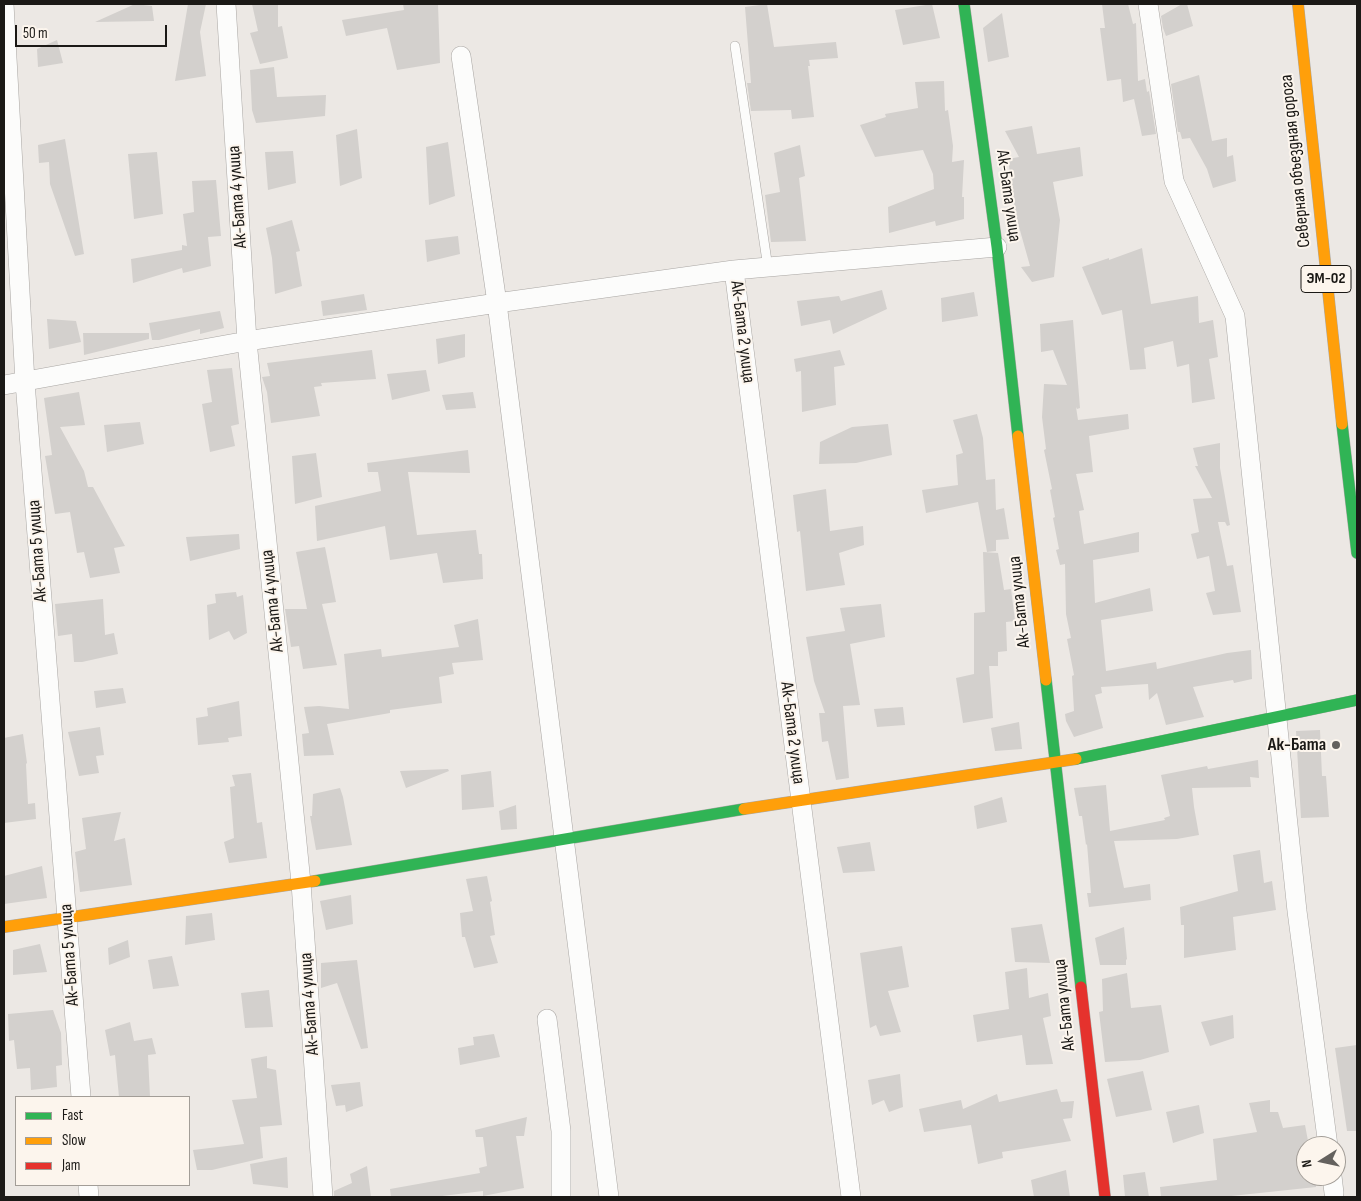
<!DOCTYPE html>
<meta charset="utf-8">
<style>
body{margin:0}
#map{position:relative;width:1361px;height:1201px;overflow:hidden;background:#ece8e4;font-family:"Sofia Sans Condensed",sans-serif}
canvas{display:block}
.frame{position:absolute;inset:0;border:5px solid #1b1916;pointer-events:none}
.legend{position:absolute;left:15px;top:1096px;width:175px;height:90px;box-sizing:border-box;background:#fcf5ed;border:1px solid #a29d97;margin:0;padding:6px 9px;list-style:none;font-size:15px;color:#1b1916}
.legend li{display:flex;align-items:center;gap:10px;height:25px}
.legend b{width:25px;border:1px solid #a29d97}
.north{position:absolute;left:1296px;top:1136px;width:50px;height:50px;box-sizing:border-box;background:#fcf5ed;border:1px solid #a29d97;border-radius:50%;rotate:260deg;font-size:14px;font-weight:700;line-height:20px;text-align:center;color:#1b1916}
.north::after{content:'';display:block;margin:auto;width:18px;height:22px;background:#64615e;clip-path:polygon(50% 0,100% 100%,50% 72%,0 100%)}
.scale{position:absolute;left:15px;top:25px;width:152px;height:22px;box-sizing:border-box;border:2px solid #1b1916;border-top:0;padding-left:6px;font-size:15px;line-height:18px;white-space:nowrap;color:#1b1916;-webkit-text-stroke:4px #fcf5ed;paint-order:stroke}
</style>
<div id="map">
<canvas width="1361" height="1201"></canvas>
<div class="frame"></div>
<ul class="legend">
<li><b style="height:6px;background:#30b455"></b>Fast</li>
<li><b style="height:6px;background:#ff9f0a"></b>Slow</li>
<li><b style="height:6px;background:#e5322d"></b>Jam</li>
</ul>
<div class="north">N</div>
<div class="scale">50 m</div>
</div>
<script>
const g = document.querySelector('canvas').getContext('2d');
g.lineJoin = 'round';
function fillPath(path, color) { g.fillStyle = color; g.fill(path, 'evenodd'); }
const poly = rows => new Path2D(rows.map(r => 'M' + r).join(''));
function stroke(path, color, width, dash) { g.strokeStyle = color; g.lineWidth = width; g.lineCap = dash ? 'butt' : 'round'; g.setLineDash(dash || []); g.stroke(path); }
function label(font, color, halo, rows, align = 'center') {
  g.font = font + ' "Sofia Sans Condensed",sans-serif'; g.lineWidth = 4; g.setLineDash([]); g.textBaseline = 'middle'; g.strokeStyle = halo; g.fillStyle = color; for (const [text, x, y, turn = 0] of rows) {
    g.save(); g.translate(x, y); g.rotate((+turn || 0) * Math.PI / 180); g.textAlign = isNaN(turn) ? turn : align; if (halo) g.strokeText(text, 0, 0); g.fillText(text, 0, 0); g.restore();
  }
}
fillPath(poly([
 [135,4,152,6,154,21,95,22],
 [188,4,206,4,200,32,206,76,175,81],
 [252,4,278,4,278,27,282,26,288,58,260,64,250,33,258,31],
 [403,4,438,4,440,63,397,70,387,28,346,36,342,20,404,10],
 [767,4,774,47,836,42,838,58,809,60,810,66,808,66,814,117,792,119,791,110,751,111,747,83,751,83,745,7],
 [932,4,940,38,903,45,895,10],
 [1102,4,1128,4,1133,24,1136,23,1138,81,1145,79,1147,92,1149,91,1156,134,1142,136,1134,99,1123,102,1121,79,1107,81,1100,28,1105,28],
 [1182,4,1187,4,1193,26,1166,36,1163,28,1161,16],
 [1002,13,1009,57,988,62,983,28],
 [57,40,63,63,38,67,37,49],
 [274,67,277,97,326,95,325,116,256,123,252,110,250,70],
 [1199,75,1212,141,1227,138,1227,157,1233,155,1236,181,1213,188,1207,169,1190,138,1182,139,1180,132,1178,132,1171,84],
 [944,81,945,111,948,110,953,146,952,162,964,160,962,197,964,197,964,219,936,226,935,221,889,233,888,207,934,189,933,174,923,150,875,157,860,125,886,117,885,114,918,108,915,82],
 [1032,126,1037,154,1080,147,1083,176,1053,182,1060,220,1054,277,1032,282,1021,267,1030,266,1016,216,1008,159,1019,157,1005,131],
 [357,129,362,178,340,186,336,135],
 [65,139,84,254,75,256,50,184,49,162,39,163,38,145],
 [448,142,455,196,429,205,426,147],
 [800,145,805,176,799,178,806,241,771,242,765,195,780,192,774,153],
 [293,151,296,183,268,190,265,152],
 [157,152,163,214,134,219,128,154],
 [216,180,221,236,208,237,211,266,183,273,182,268,133,283,131,259,182,250,182,245,187,246,183,214,194,212,192,181],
 [292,220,300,251,296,252,302,286,275,294,272,258,266,228],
 [458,236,460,254,427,262,425,240],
 [1142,248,1151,304,1198,296,1199,323,1213,320,1218,357,1209,359,1215,399,1192,403,1189,364,1177,367,1173,341,1144,348,1146,369,1130,370,1122,310,1102,315,1082,267,1109,258,1109,260],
 [882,290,887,309,844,329,833,334,830,320,801,326,797,301,839,296,841,301],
 [974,292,978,316,942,322,941,298],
 [364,294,367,310,323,316,321,301],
 [220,311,224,328,200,334,200,329,159,340,152,340,149,323],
 [47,319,76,321,81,342,49,349],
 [1073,320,1080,408,1077,409,1076,407,1078,420,1128,414,1129,429,1089,436,1093,472,1076,474,1084,510,1079,511,1084,544,1139,532,1139,552,1093,560,1095,603,1150,588,1153,611,1101,620,1106,671,1156,662,1157,669,1227,653,1251,650,1252,679,1234,683,1233,680,1193,687,1204,717,1166,725,1157,693,1149,700,1148,684,1101,687,1102,693,1095,695,1103,728,1074,737,1066,721,1065,714,1074,711,1072,676,1074,675,1067,639,1071,638,1066,614,1065,564,1060,565,1056,550,1059,549,1053,518,1055,517,1050,490,1052,489,1044,450,1046,449,1042,417,1044,384,1067,385,1053,350,1041,352,1040,324],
 [83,333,149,333,149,339,84,355],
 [465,334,465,357,438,364,436,339],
 [372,350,376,379,321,383,322,386,314,387,320,416,271,423,267,392,262,377,270,376,267,363],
 [840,350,845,365,834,367,836,405,802,412,801,371,796,372,794,359],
 [232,368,239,424,231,426,235,446,210,452,202,404,212,402,207,370],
 [426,370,430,391,392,400,387,374],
 [79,392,85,425,60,427,84,471,88,487,93,487,125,546,114,548,120,573,90,578,84,552,77,553,70,512,55,514,45,456,52,455,44,398],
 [473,392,476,408,446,410,442,395],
 [977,414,983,438,986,480,995,479,996,510,1004,508,1009,539,996,540,996,551,987,552,978,502,926,513,922,490,958,485,956,455,963,453,953,420],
 [140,422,144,444,107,452,104,425],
 [888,424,892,455,856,463,819,464,820,442,852,427],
 [1220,443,1220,468,1230,525,1227,526,1225,522,1218,522,1227,566,1233,565,1241,612,1213,615,1206,593,1215,591,1209,556,1197,559,1191,534,1199,532,1193,499,1212,498,1195,466,1198,466,1193,448],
 [468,450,470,473,408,472,417,535,476,530,479,554,482,554,483,579,443,583,437,553,390,560,385,526,317,541,315,506,381,491,378,472,368,472,367,463],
 [316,453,322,497,295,504,292,456],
 [826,489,830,531,863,526,864,545,839,553,845,585,806,591,800,531,797,532,793,495],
 [239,534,240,549,190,561,186,537],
 [325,547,336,602,322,604,337,665,303,669,299,646,291,647,285,609,307,609,296,552],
 [983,552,998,553,1004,590,1011,589,1015,621,1006,622,1007,651,998,652,998,666,989,666,993,718,963,723,956,678,974,674,974,613,985,612],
 [236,592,237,597,243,595,247,633,234,640,229,631,209,640,207,605,216,603,215,594],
 [103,599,105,635,114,633,118,654,82,662,74,662,72,634,58,636,55,604],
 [881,604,885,637,850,644,860,705,843,706,849,778,836,780,828,741,822,742,819,713,825,713,814,681,806,637,845,631,840,608],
 [478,619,483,660,452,663,454,674,439,677,442,703,390,710,390,713,327,724,334,755,304,756,302,734,309,733,304,707,319,706,349,709,344,654,381,649,382,657,459,647,454,625],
 [123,688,126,703,96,708,94,691],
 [239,701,242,736,228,738,229,742,198,745,196,718,208,716,207,708],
 [903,707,905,725,877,727,874,709],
 [1019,722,1022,749,995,751,991,728],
 [100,727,104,755,96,756,99,773,79,776,68,732],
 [1320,730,1322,776,1326,776,1329,817,1301,818,1296,731],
 [23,734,27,763,26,764,28,804,35,803,36,819,4,823,4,738],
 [1258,760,1259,778,1250,777,1251,787,1192,788,1194,807,1199,835,1177,839,1114,841,1124,888,1150,884,1151,900,1089,907,1087,893,1091,893,1087,844,1086,845,1082,816,1079,816,1074,788,1106,785,1110,831,1165,820,1164,818,1170,816,1161,775,1207,766,1208,769],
 [448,769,449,771,406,788,400,771],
 [491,771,494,807,462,810,461,775],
 [251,773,257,823,262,822,267,858,229,863,224,842,234,838,230,787,235,786,232,775],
 [340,788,343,797,352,845,316,850,310,816,312,816,313,794],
 [1002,797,1007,822,977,829,974,806],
 [516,805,517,829,501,830,499,811],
 [121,812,114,841,125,838,132,885,80,892,75,852,86,849,82,818],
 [870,842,875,871,843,873,837,847],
 [1260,850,1264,883,1272,881,1276,910,1233,917,1236,950,1184,958,1184,925,1181,925,1180,907,1238,891,1233,855],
 [42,866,47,898,4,904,4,876],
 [487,876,492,901,490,902,495,935,490,936,498,963,474,968,465,937,462,937,460,913,473,911,466,879],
 [351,895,353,924,326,930,320,901],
 [212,913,215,940,185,945,186,916],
 [1042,924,1050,963,1015,962,1011,928],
 [1124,927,1127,959,1126,960,1126,965,1100,965,1095,938],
 [128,940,130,957,109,965,108,948],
 [40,944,47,972,13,975,13,950],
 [902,946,909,987,888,991,901,1032,880,1036,876,1025,870,1028,860,953],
 [172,956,179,986,153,989,148,960],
 [357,960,368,1048,361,1049,337,983,321,988,321,963],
 [1027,968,1029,998,1048,993,1051,1016,1043,1018,1053,1064,1026,1065,1022,1035,977,1042,973,1015,1009,1009,1005,972],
 [1127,973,1131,1008,1161,1005,1169,1052,1140,1060,1105,1062,1099,1012,1103,1011,1102,979],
 [269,990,273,1027,245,1028,241,993],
 [53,1010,61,1033,62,1065,56,1066,57,1087,31,1090,30,1068,17,1069,14,1040,9,1041,8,1014],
 [1233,1015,1234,1038,1210,1046,1201,1022],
 [130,1022,134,1041,152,1038,156,1054,148,1055,150,1097,119,1097,115,1055,110,1056,105,1030],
 [494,1034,500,1057,460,1065,458,1048,474,1045,473,1037],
 [1357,1045,1357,1131,1347,1131,1335,1048],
 [267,1056,267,1068,276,1070,282,1125,260,1127,263,1158,212,1170,197,1170,193,1150,244,1144,232,1100,257,1098,251,1059],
 [1143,1071,1152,1110,1116,1117,1107,1079],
 [900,1074,903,1107,889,1112,884,1100,872,1105,868,1080],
 [360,1082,363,1106,346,1112,345,1105,336,1106,331,1085],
 [1057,1089,1061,1102,1074,1101,1072,1118,1063,1119,1071,1141,1002,1152,1003,1158,978,1164,971,1125,924,1132,919,1109,961,1100,963,1109,997,1094,999,1102],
 [1270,1100,1270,1112,1278,1112,1283,1128,1305,1125,1309,1146,1306,1146,1306,1176,1315,1176,1316,1187,1222,1197,1161,1197,1160,1187,1217,1180,1213,1139,1257,1132,1249,1103],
 [1199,1105,1204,1133,1173,1143,1166,1112],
 [527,1117,524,1136,516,1136,524,1188,483,1196,483,1191,434,1197,391,1197,390,1189,480,1173,479,1168,487,1166,483,1137,476,1137,475,1130],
 [287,1157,288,1188,253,1184,250,1164],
 [367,1166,371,1197,334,1197,334,1191,352,1183,350,1174],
 [1066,1170,1070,1197,1034,1197,1031,1180],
 [1145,1172,1149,1197,1125,1197,1123,1175]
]), '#d3d0cd');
const lane = poly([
 [735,46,768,268]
]);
const street = poly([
 [4,4,25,382,81,1097],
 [226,4,247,341,301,883,323,1197],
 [1148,4,1174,181,1235,316,1297,911,1328,1146],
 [461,56,497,303,609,1197],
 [734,270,851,1197],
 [4,385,247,341,497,303,734,270,997,247],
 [547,1019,561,1131,561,1197],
 [1332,1176,1334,1193],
 [88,1185,89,1197]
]);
const fast = poly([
 [964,4,997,247,1018,436],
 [1342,424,1357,553],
 [1046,680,1081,987],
 [1076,759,1357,700],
 [315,881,744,809]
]);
const slow = poly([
 [1298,4,1342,424],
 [1018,436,1046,680],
 [744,809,1076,759],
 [4,927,315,881]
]);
const jam = poly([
 [1081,987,1105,1197]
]);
stroke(lane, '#a9a6a3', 10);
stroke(street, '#a9a6a3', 20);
stroke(fast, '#a9a6a3', 12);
stroke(slow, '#a9a6a3', 12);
stroke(jam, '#a9a6a3', 12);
stroke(lane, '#fcfcfb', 9);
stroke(street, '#fcfcfb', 19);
stroke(fast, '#30b455', 11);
stroke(slow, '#ff9f0a', 11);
stroke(jam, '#e5322d', 11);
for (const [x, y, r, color] of [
 [1336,745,5,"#64615e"]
]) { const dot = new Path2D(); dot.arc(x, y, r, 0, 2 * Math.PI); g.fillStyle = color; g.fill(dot); stroke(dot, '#fcf5ed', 2); }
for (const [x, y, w] of [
 [1326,279,50]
]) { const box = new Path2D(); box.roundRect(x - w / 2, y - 13.5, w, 27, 4); g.fillStyle = '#fcf5ed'; g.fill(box); stroke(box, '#1b1916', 1); }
label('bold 16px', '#1b1916', null, [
 ["ЭМ-02",1326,279]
]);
label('18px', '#1b1916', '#fcf5ed', [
 ["Северная объездная дорога",1296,161,-96],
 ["Ак-Бата улица",1008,196,82],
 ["Ак-Бата 4 улица",238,197,-94],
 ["Ак-Бата 2 улица",742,332,83],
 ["Ак-Бата 5 улица",38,551,-94],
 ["Ак-Бата 4 улица",273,601,-96],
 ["Ак-Бата улица",1020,602,-96],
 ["Ак-Бата 2 улица",792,733,83],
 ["Ак-Бата 5 улица",70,955,-94],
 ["Ак-Бата 4 улица",310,1004,-94],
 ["Ак-Бата улица",1065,1005,-96]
]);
label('bold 18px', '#1b1916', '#fcf5ed', [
 ["Ак-Бата",1326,745]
], 'right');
</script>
